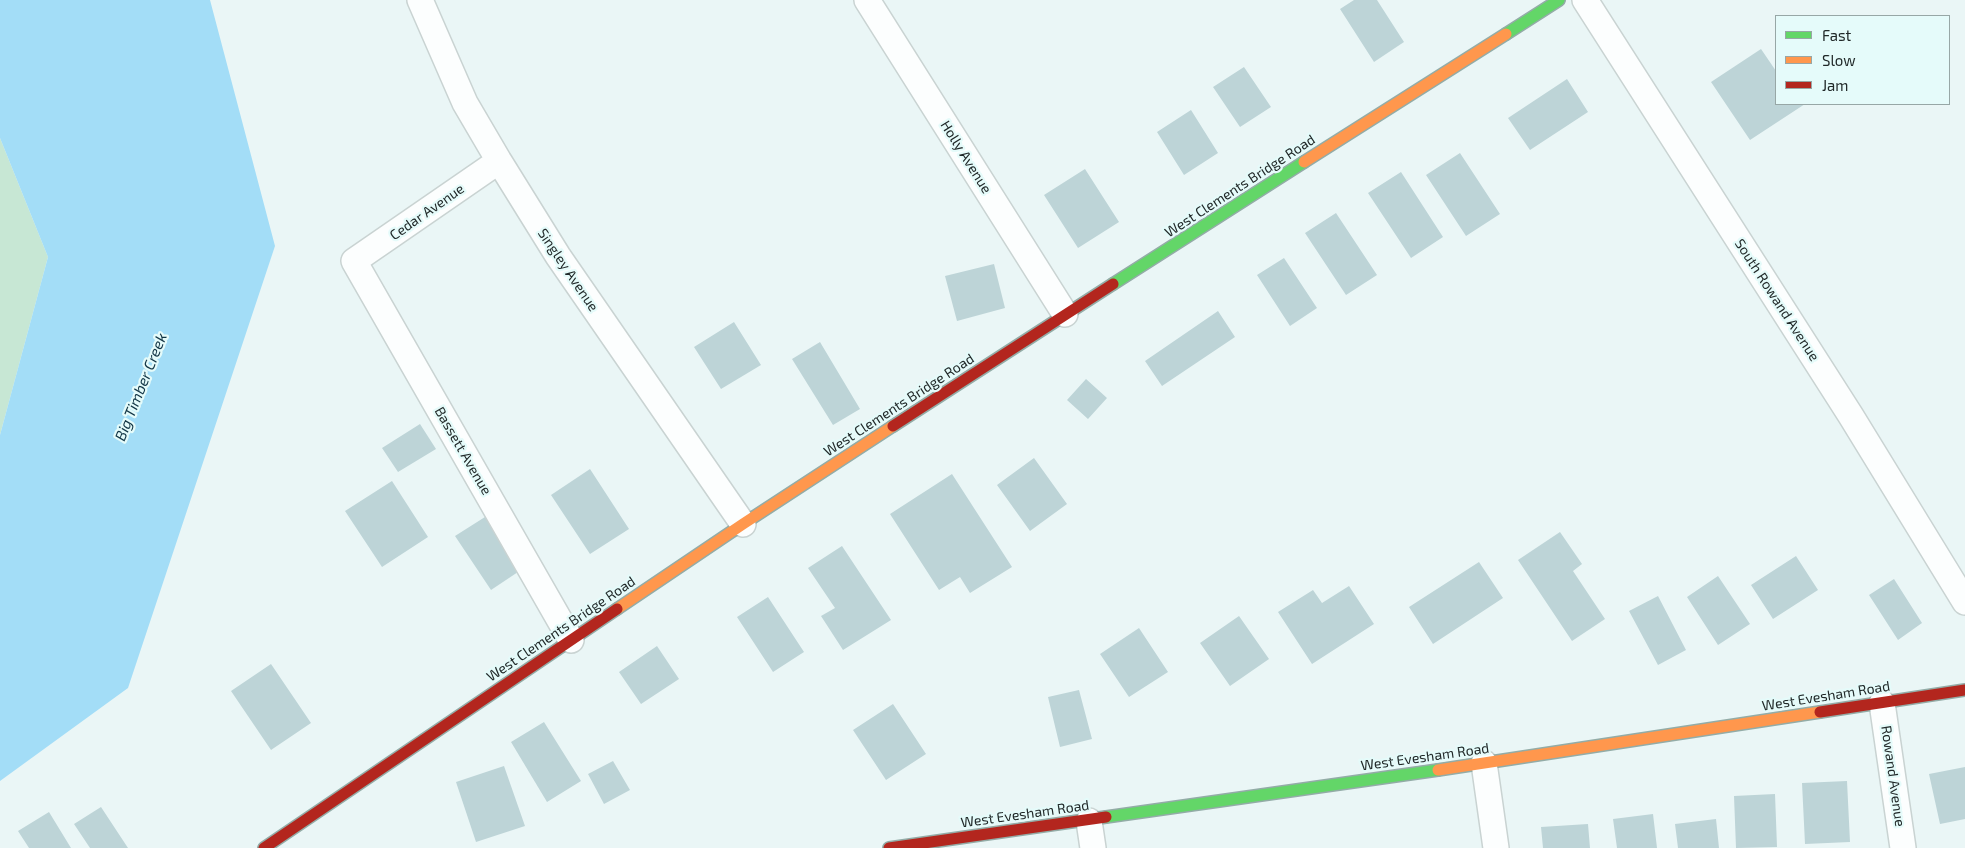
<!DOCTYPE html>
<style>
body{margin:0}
#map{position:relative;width:1965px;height:848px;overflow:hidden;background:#eaf6f6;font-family:"Exo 2",sans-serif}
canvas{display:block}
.legend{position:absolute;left:1775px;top:15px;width:175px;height:90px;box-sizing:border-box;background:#e5fbfa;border:1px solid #97a7a6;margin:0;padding:6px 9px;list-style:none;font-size:15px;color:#212929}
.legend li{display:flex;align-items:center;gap:10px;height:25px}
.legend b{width:25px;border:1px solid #97a7a6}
</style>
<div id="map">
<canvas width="1965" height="848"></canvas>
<ul class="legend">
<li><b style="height:6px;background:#63d668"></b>Fast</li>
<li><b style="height:6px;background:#ff974d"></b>Slow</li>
<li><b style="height:6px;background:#b3261e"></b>Jam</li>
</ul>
</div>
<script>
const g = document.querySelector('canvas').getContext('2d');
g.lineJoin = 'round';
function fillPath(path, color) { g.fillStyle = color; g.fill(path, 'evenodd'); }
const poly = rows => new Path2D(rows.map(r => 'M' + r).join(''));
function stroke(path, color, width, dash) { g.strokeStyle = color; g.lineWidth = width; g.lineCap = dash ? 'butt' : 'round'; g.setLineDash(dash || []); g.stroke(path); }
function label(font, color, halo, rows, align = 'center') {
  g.font = font + ' "Exo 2",sans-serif'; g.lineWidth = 4.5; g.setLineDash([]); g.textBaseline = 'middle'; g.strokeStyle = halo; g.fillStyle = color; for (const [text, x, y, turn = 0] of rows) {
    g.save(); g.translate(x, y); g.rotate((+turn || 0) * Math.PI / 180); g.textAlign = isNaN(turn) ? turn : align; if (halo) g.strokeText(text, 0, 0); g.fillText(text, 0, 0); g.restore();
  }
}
fillPath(poly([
 [0,138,48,257,0,435]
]), '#c7e7d4');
fillPath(poly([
 [0,0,210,0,275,246,128,688,0,781,0,435,48,257,0,138]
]), '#a3ddf7');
fillPath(poly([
 [1354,0,1377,0,1404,42,1374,62,1340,9],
 [1761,49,1776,71,1776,104,1805,104,1750,140,1711,82],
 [1244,67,1271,107,1240,127,1213,87],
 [1567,79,1588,112,1530,150,1508,118],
 [1191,110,1218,153,1184,175,1157,132],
 [1460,153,1500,214,1466,236,1426,175],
 [1085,169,1119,222,1078,248,1044,195],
 [1401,172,1443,237,1411,258,1368,193],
 [1336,213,1377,275,1346,295,1305,233],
 [1284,258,1317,308,1290,326,1257,275],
 [994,264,1005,308,957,321,945,276],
 [1218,311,1235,337,1162,386,1145,361],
 [734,322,761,365,721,389,694,347],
 [820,342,860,409,833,425,792,359],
 [1086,379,1107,398,1088,419,1067,400],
 [420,424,436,449,398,472,382,448],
 [1034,458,1067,504,1030,531,997,485],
 [590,469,629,529,590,554,551,495],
 [952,474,1012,567,970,593,960,577,939,590,890,514],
 [392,481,428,537,382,567,345,511],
 [485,517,521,570,491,590,455,536],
 [1560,532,1582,564,1573,571,1605,619,1572,641,1518,560],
 [842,546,891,620,843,650,821,616,835,608,808,568],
 [1796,556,1818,590,1773,619,1751,585],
 [1479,562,1503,598,1433,644,1409,607],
 [1718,576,1750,624,1718,645,1687,597],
 [1894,579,1922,623,1898,640,1869,595],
 [1349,586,1374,624,1312,664,1278,612,1313,590,1322,603],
 [1658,596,1686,650,1658,665,1629,611],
 [768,597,804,652,773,672,737,617],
 [1239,616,1269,659,1230,686,1200,643],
 [1139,628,1168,672,1129,697,1100,654],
 [657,646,679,679,641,704,619,672],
 [271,664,311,723,271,750,231,691],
 [1079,690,1092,739,1060,747,1048,697],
 [893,704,926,754,886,780,853,730],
 [544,722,581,781,547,802,511,742],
 [613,761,630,790,604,804,588,774],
 [504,766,525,826,476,842,456,782],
 [1965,767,1965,819,1940,824,1929,774],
 [1847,781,1850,842,1805,844,1802,783],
 [1775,794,1777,847,1736,848,1734,796],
 [101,807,128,848,90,848,74,824],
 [49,812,71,848,29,848,18,831],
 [1653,814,1657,848,1617,848,1613,819],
 [1716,819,1719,848,1678,848,1675,824],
 [1588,824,1590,848,1543,848,1541,827]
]), '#bdd4d7');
const street = poly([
 [420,0,465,103,499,161,558,256,743,524],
 [867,0,1065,314],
 [1585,0,1851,416,1965,602],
 [499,161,354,261,571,640],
 [1882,703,1903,848],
 [1484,763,1496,848],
 [1089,821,1093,848]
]);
const fast = poly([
 [1506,34,1559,0],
 [1113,284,1304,162],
 [1106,817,1438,770]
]);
const slow = poly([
 [1304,162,1506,34],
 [617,609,743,524,893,426],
 [1438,770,1820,712]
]);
const jam = poly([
 [893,426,1113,284],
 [1820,712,1965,690],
 [264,848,617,609],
 [889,848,1106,817]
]);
stroke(street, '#c9d3d2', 28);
stroke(fast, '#93aca7', 14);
stroke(slow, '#93aca7', 14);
stroke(jam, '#93aca7', 14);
stroke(street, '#fcfefe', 25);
stroke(fast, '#63d668', 11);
stroke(slow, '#ff974d', 11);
stroke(jam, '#b3261e', 11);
label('14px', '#212929', '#e5fbfa', [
 ["Holly Avenue",966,157,58],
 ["West Clements Bridge Road",1240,186,-33],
 ["Cedar Avenue",427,212,-35],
 ["Singley Avenue",568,270,56],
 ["South Rowand Avenue",1777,300,57],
 ["West Clements Bridge Road",899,405,-33],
 ["Bassett Avenue",463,451,60],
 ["West Clements Bridge Road",561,629,-34],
 ["West Evesham Road",1826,696,-9],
 ["West Evesham Road",1425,757,-8],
 ["Rowand Avenue",1893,776,82],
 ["West Evesham Road",1025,814,-8]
]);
label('italic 15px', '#123545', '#e5fbfa', [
 ["Big Timber Creek",141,387,-68]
]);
</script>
